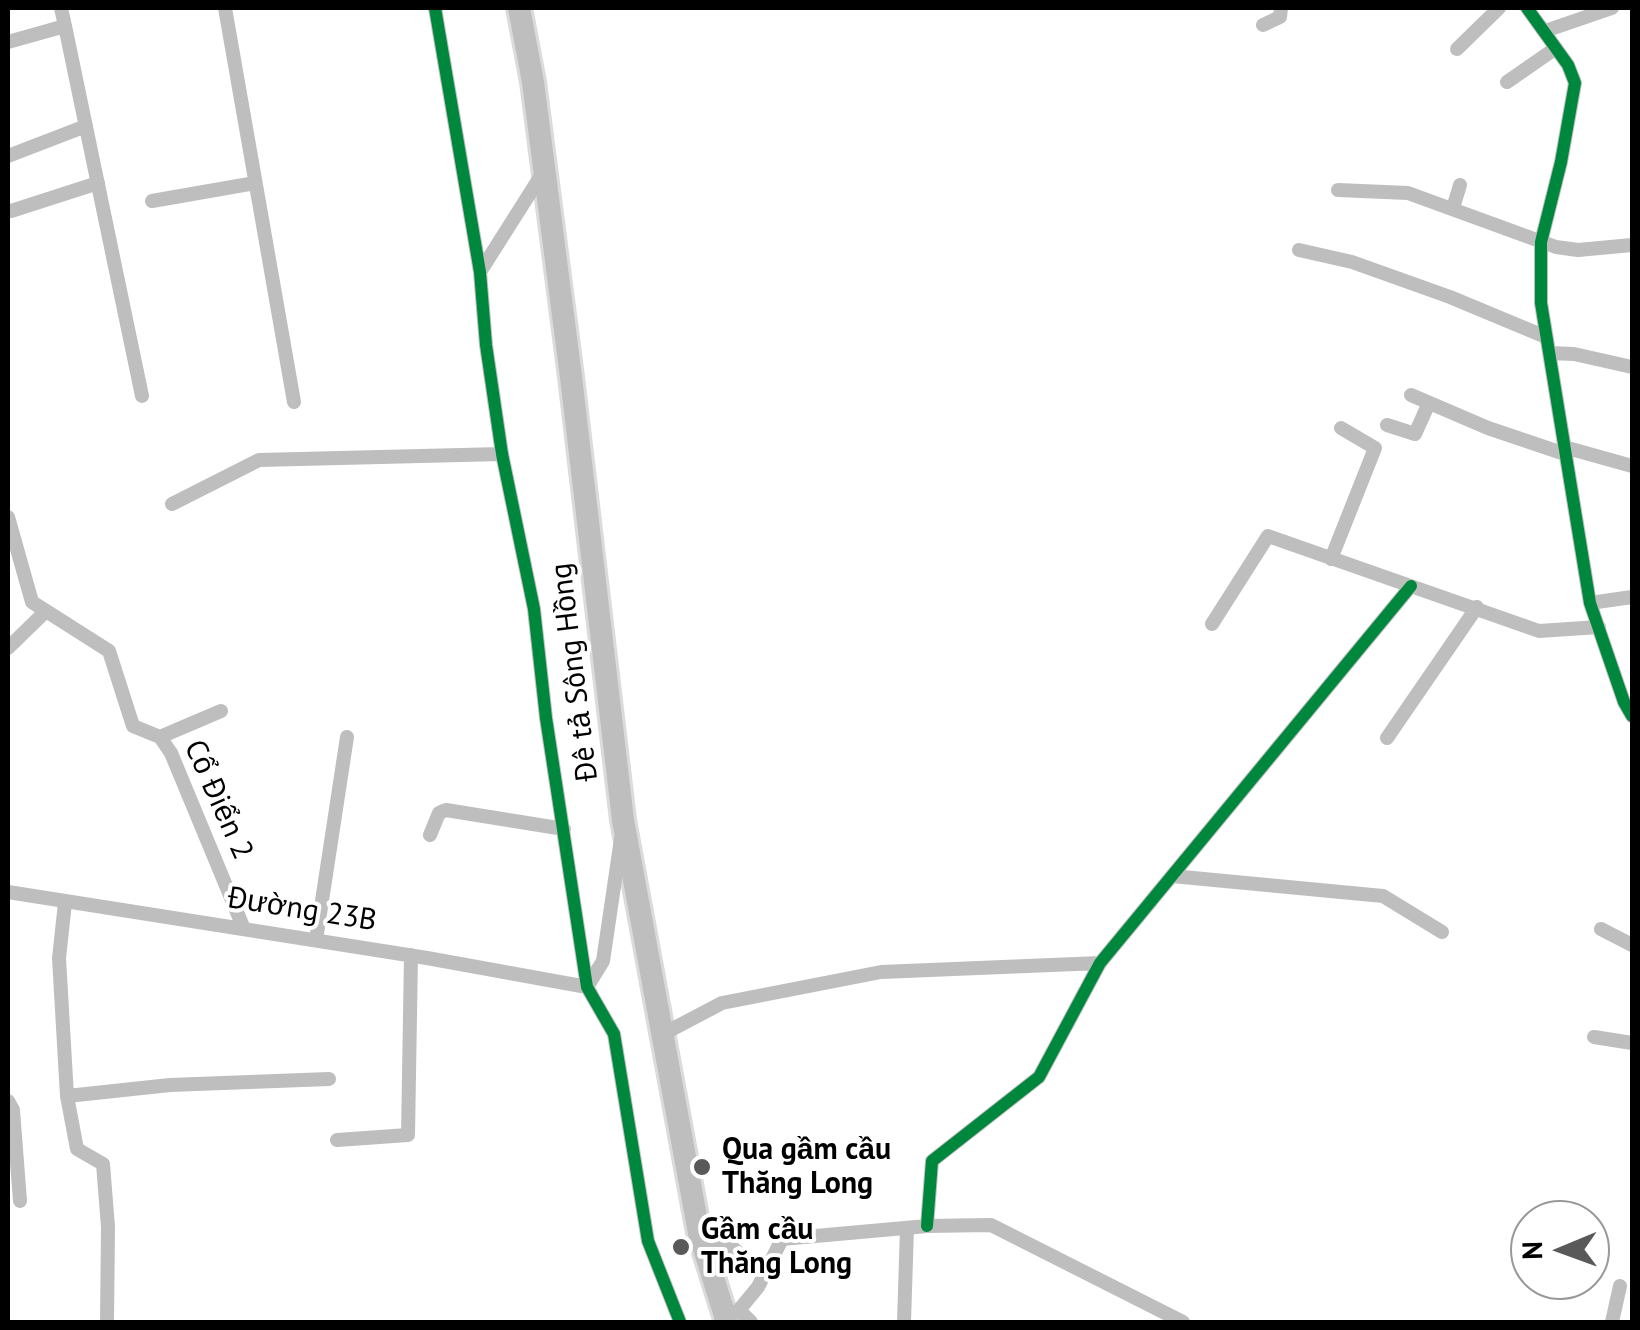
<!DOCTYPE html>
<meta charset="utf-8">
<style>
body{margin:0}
#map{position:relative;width:1640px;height:1330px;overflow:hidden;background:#fff;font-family:"PT Sans",sans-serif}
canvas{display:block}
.frame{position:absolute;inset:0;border:10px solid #000;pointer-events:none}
.north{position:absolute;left:1510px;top:1200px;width:100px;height:100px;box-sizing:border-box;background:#fff;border:2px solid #999;border-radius:50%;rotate:269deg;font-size:28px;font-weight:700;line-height:40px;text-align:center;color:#000}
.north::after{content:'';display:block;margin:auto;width:35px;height:45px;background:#595959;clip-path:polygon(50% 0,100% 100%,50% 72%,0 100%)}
</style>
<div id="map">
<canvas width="1640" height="1330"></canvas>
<div class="frame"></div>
<div class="north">N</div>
</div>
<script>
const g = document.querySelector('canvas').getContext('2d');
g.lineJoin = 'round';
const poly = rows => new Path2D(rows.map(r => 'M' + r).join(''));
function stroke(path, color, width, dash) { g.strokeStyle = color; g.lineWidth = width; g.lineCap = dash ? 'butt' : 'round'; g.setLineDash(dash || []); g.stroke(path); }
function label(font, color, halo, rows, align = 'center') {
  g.font = font + ' "PT Sans",sans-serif'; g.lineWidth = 8; g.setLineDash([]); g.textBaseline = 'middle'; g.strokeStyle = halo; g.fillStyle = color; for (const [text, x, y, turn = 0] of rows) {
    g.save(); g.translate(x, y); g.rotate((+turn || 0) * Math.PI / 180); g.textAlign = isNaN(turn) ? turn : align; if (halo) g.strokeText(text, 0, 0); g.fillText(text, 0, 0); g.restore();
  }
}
const primary = poly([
 [519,8,533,82,571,377,623,820,699,1233,727,1322]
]);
stroke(primary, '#dbdbdb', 28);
stroke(poly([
 [225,8,294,402],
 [435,8,480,272,486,345,502,454,534,609,546,718,587,987,614,1034,648,1241,680,1322],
 [1527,8,1568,65,1575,83,1561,162,1541,242,1541,303,1590,603,1624,702,1632,716],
 [1263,25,1280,17,1281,8],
 [65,26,142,396],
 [1545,31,1612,8],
 [8,42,65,26,61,8],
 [1457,49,1499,8],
 [1507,82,1556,48],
 [8,156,86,126],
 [1338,190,1408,193,1556,247,1578,250,1632,245],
 [152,201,255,183],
 [1453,208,1460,185],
 [11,211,98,183],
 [1299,250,1352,262,1450,297,1546,337],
 [480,272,544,171],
 [1549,353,1574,354,1632,367],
 [1411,395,1488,428,1565,454],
 [1387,425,1415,434,1429,403],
 [1564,447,1632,466],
 [172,504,259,460,502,454],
 [8,517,32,602,109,651,133,726,160,737,171,753,244,929],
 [1331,559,1375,448,1341,428],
 [1590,603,1632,597],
 [1212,624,1268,536,1539,631,1599,627],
 [8,648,46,611],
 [160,737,221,711],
 [1387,738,1477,607],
 [430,835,439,813,446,810,564,829],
 [1172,876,1383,896,1442,932],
 [8,892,427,958,587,987],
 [65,903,59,958,67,1096,77,1149,103,1164,108,1227,107,1322],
 [1601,929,1632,945],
 [316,940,347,737],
 [587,987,603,961,621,839],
 [663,1034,722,1003,881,972,1100,963],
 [1594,1037,1632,1043],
 [67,1096,170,1085,329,1079],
 [8,1101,13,1110,20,1201],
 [337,1140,408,1135,411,955],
 [927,1226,932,1161,1039,1077,1100,963,1411,586],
 [701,1240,732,1247,764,1275],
 [739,1310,751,1322],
 [721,1321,739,1310,758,1287,782,1239,927,1226,991,1225,1183,1322],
 [904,1322,907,1228],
 [1612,1322,1620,1286]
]), '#bebebe', 14);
stroke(primary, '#bebebe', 22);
stroke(poly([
 [435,8,480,272,486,345,502,454,534,609,546,718,587,987,614,1034,648,1241,680,1322],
 [1527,8,1568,65,1575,83,1561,162,1541,242,1541,303,1590,603,1624,702,1632,716],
 [927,1226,932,1161,1039,1077,1100,963,1411,586]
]), '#00873e', 12);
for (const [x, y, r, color] of [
 [702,1167,10,"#595959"],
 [681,1247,10,"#595959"]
]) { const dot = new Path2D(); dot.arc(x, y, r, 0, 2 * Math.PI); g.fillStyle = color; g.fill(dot); stroke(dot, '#fff', 4); }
label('30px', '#000', '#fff', [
 ["Đê tả Sông Hồng",575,672,-97],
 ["Cổ Điển 2",218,800,66],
 ["Đường 23B",302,910,9]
]);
label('bold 30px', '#000', '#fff', [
 ["Qua gầm cầu",722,1150],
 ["Thăng Long",722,1184],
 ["Gầm cầu",701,1230],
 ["Thăng Long",701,1264]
], 'left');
</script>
